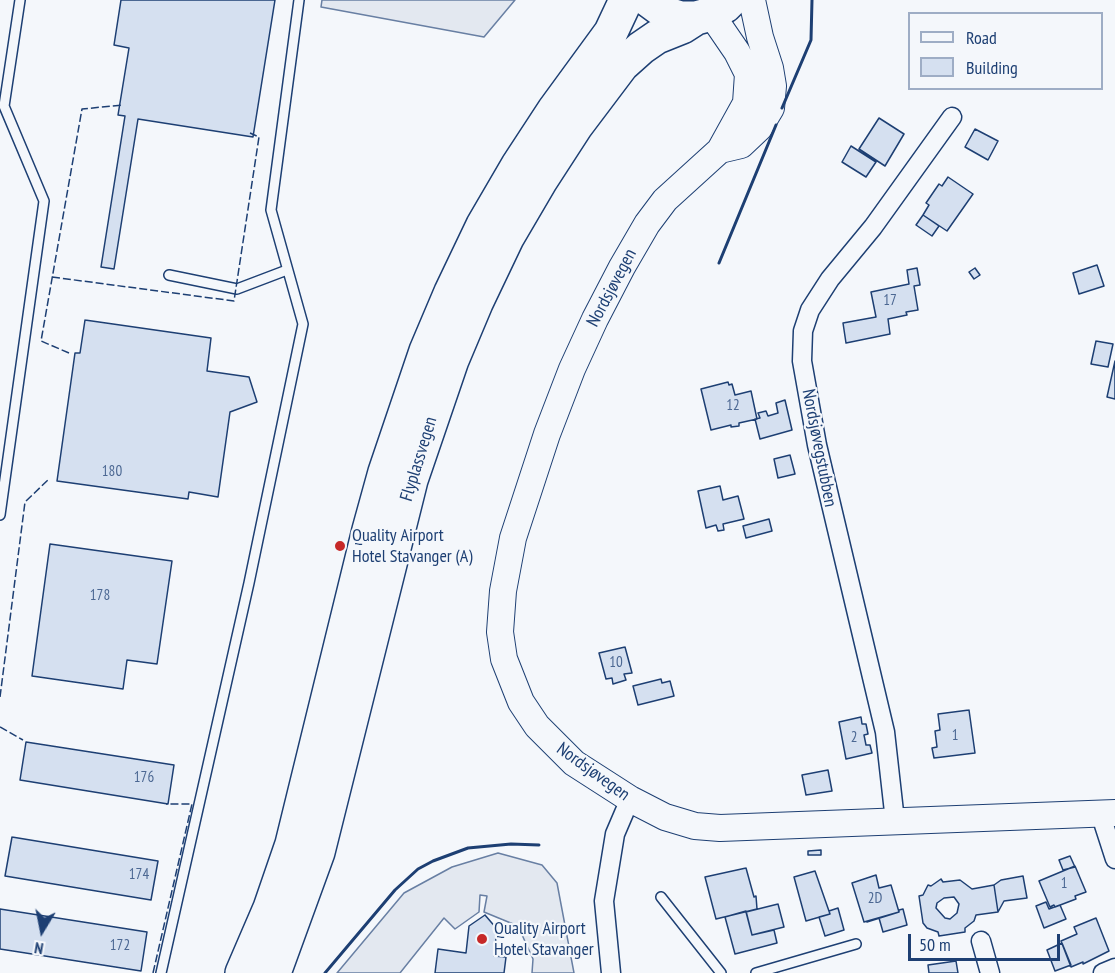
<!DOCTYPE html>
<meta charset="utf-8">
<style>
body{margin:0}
#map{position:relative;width:1115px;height:973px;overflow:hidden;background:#f4f7fb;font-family:"PT Sans Narrow",sans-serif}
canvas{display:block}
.legend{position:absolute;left:908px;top:12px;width:195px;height:78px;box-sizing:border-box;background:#f4f7fb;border:2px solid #9eadc5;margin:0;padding:8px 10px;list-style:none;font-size:18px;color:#1d3f73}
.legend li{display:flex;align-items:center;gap:12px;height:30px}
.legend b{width:30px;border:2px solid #9eadc5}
.north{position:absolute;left:12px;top:901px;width:60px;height:60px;-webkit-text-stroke:4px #f4f7fb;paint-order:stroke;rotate:190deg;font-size:16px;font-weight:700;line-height:24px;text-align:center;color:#1d3f73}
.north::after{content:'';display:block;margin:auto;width:21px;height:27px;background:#1d3f73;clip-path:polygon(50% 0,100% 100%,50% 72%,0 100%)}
.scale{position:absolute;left:908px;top:934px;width:152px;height:27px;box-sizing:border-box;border:3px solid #1d3f73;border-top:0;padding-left:8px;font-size:18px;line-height:21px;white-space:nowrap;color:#1d3f73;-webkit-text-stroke:4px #f4f7fb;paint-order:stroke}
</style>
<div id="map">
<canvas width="1115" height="973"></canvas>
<ul class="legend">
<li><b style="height:8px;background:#f4f7fb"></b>Road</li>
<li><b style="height:16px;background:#d5e0f0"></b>Building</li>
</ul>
<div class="north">N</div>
<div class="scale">50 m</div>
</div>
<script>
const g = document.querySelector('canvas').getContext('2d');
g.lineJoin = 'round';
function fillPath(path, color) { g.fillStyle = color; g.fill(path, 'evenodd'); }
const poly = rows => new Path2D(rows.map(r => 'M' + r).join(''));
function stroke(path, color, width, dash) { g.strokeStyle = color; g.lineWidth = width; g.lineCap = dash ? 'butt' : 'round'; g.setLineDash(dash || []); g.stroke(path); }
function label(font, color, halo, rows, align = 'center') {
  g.font = font + ' "PT Sans Narrow",sans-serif'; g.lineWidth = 4.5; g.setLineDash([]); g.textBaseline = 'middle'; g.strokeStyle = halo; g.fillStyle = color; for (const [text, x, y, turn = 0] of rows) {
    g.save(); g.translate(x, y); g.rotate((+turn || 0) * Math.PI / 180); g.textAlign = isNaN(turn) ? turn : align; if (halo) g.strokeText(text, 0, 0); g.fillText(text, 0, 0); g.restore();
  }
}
const parking = poly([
 [322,0,515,0,484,37,321,7,322,0],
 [498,853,542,865,557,883,574,973,532,973,533,959,518,926,484,912,487,896,480,895,479,912,455,929,444,918,400,973,337,973,404,893,452,867,498,853]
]);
fillPath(parking, '#e3e8f0');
stroke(parking, '#687fa3', 1.5);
const building = poly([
 [121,0,275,0,253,137,138,119,114,269,101,267,125,116,118,115,129,48,114,45,121,0],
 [879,118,904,134,885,166,859,149,879,118],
 [975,129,998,141,988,160,965,147,975,129],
 [851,146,876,162,866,177,842,162,851,146],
 [948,177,973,194,947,231,923,215,929,205,926,203,939,184,942,186,948,177],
 [923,215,939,226,932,236,916,225,923,215],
 [1097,265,1104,286,1079,294,1073,273,1097,265],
 [917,268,920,285,914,286,918,310,906,312,907,315,888,319,890,334,846,343,843,323,876,317,871,292,909,284,907,270,917,268],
 [975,268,980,275,974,279,969,272,975,268],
 [85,320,211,338,207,371,249,377,257,402,230,412,218,497,189,492,188,499,57,481,75,353,80,353,85,320],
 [1096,341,1113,344,1108,367,1091,364,1096,341],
 [1115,361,1115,399,1107,397,1115,361],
 [728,382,729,385,732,384,735,395,751,391,757,419,739,423,739,426,731,427,731,425,711,430,701,389,728,382],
 [785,400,792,430,760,439,755,419,760,418,758,413,766,411,768,416,778,413,776,403,785,400],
 [790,455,795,474,778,478,774,459,790,455],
 [720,486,723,500,738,496,744,519,723,524,724,530,718,531,716,525,706,528,698,491,720,486],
 [769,519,772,531,746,538,743,526,769,519],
 [50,544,172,561,157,664,127,660,123,689,32,676,50,544],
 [625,647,632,673,624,674,626,680,613,684,612,678,606,679,599,653,625,647],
 [661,679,662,683,670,681,674,696,638,705,633,686,661,679],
 [969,710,975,753,934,758,932,748,937,747,935,731,940,730,938,714,969,710],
 [861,717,862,724,866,724,868,734,864,735,866,745,870,745,872,753,846,759,839,722,861,717],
 [26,742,174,765,168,804,20,780,26,742],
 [828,770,832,791,806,795,802,775,828,770],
 [12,837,158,861,151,900,5,876,12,837],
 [821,850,821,855,808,855,808,851,821,850],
 [1070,856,1075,867,1063,870,1059,860,1070,856],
 [1075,866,1086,892,1075,896,1076,899,1055,907,1054,905,1050,907,1039,881,1075,866],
 [746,868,754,897,756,896,757,909,716,919,705,877,746,868],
 [815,871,830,914,806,921,794,877,815,871],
 [876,875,879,888,891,885,899,912,864,922,852,883,876,875],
 [1023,876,1027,898,1004,901,998,912,994,885,1001,880,1023,876],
 [941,879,943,882,960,880,972,889,994,885,998,912,976,915,974,921,965,928,965,932,939,936,938,932,927,928,923,923,919,896,923,895,928,885,931,886,941,879],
 [954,897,959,904,957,913,950,919,945,918,936,908,937,903,944,898,954,897],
 [1046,902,1049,909,1060,905,1066,919,1044,928,1036,906,1046,902],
 [778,904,784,927,752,935,746,912,778,904],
 [838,908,844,930,825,936,819,917,830,914,829,911,838,908],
 [0,909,147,932,141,971,0,949,0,909],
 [903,909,907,925,883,932,879,918,867,922,899,912,899,910,903,909],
 [746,911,752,935,774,930,777,943,735,954,725,917,746,911],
 [485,915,497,929,494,956,506,957,504,973,435,973,438,949,466,953,469,926,485,915],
 [1096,918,1109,951,1083,964,1083,962,1071,967,1061,941,1077,934,1074,927,1096,918],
 [1062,943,1071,965,1055,971,1047,950,1062,943],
 [956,961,958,973,929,973,928,965,956,961]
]);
fillPath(building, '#d5e0f0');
stroke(building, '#1d3f73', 1.5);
const lane = poly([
 [169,275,237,289,287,270],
 [0,515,44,201,4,106,20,0],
 [661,897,721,973],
 [161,973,249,583,303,324,271,210,299,0],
 [756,973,856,944]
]);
const street = poly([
 [1103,813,1104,825,1115,859],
 [895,821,885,732,817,445,802,361,803,331,810,310,830,279,873,227,952,117],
 [981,941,990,973],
 [611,973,604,901,615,834,630,799],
 [1103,973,1115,968]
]);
const secondary = poly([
 [711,14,737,52,748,74,746,103,720,150,665,200,647,224,622,267,595,319,572,369,547,434,513,538,503,591,500,632,504,659,521,702,537,726,574,763,630,799,665,817,695,826,720,828,1115,813],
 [720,150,741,145,759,128,771,108,773,86,770,68,760,37,752,0]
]);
const highway = poly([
 [648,0,667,14,681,18,696,18],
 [242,973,270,908,292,844,369,530,385,472,426,351,451,292,483,225,518,165,554,110,611,32,626,0],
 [274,973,318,852,411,480,452,360,476,303,507,238,541,180,576,126,622,65,641,48,657,37,682,27,696,18,711,14,725,6,731,0]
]);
stroke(lane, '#1d3f73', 12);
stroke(street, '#1d3f73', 21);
stroke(secondary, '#1d3f73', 28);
stroke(highway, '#1d3f73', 36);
stroke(lane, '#f4f7fb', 9);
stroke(street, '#f4f7fb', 18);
stroke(secondary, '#f4f7fb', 26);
stroke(highway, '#f4f7fb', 33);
stroke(poly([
 [52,277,234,301,259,137,250,133],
 [69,353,41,341,82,109,123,105],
 [0,697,25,502,49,479],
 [0,727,23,740],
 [153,973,192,804,166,804]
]), '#1d3f73', 1.5, [8, 3]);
stroke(poly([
 [782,108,811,40,812,0],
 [719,263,776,125],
 [325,973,395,890,418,869,433,861,468,848,511,844,539,845]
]), '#1d3f73', 3);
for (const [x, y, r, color] of [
 [340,546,6,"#c62828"],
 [482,939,6,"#c62828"]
]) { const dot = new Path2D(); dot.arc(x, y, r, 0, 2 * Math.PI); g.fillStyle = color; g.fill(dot); stroke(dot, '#f4f7fb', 2); }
label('15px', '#4b6792', null, [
 ["17",890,301],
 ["12",733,406],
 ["180",112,472],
 ["178",100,596],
 ["10",616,663],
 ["1",955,736],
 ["2",854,738],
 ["176",144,778],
 ["174",139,875],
 ["1",1064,884],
 ["2D",875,899],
 ["172",120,946]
]);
label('18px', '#1d3f73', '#f4f7fb', [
 ["Nordsjøvegen",612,288,-62],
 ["Nordsjøvegstubben",819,448,79],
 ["Flyplassvegen",419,459,-73],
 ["Nordsjøvegen",593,772,36]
]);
label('18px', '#1d3f73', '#f4f7fb', [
 ["Quality Airport",352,536],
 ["Hotel Stavanger (A)",352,557],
 ["Quality Airport",494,929],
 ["Hotel Stavanger",494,950]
], 'left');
</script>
